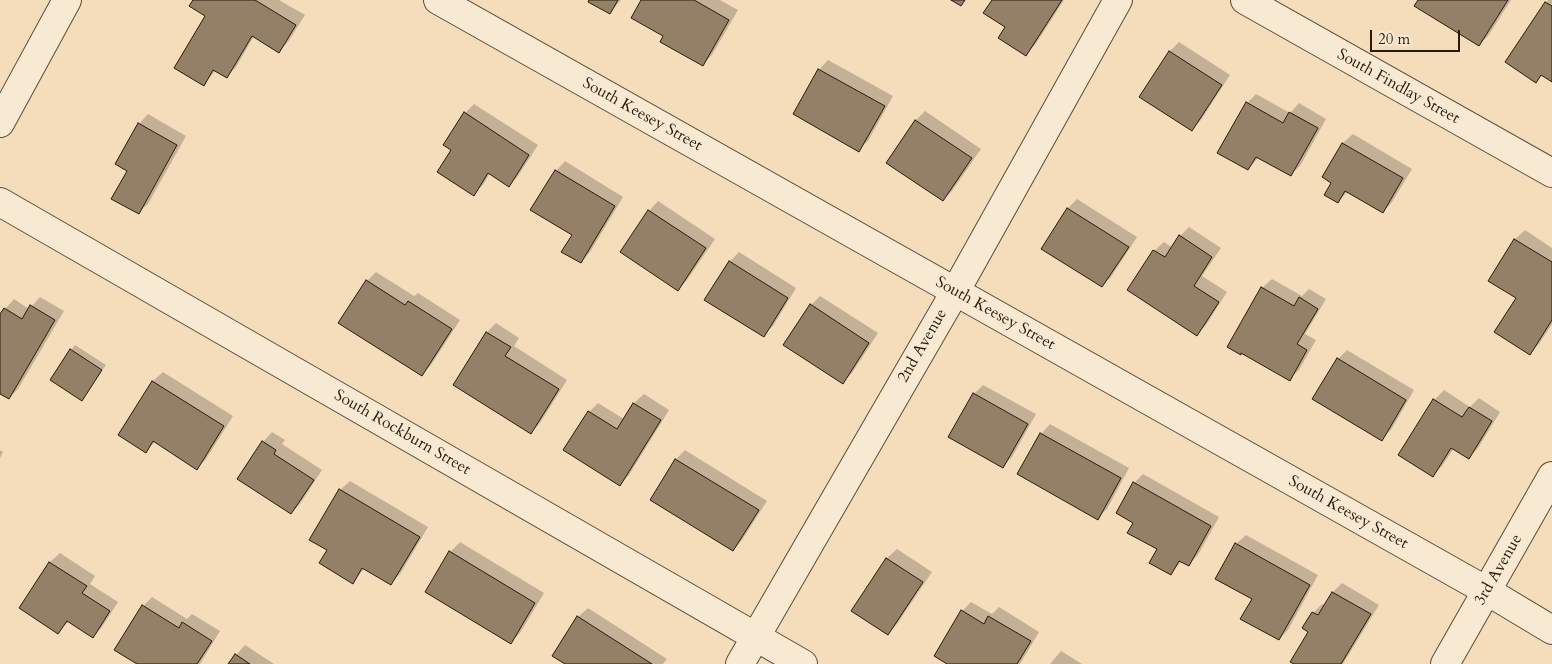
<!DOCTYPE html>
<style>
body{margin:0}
#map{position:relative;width:1552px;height:664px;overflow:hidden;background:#f5ddbc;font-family:Cardo,serif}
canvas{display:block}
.scale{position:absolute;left:1370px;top:30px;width:90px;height:22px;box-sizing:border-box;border:2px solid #281b09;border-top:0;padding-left:6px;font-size:15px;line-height:18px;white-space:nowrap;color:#281b09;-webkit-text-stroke:4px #f8e9d3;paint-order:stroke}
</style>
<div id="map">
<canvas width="1552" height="664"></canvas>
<div class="scale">20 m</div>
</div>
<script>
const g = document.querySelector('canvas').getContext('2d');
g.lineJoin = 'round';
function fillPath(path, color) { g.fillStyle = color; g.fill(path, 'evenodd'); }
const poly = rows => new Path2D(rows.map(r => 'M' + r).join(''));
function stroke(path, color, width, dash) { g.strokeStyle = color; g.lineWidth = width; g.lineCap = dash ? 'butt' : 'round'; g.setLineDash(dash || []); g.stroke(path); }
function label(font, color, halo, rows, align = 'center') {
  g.font = font + ' Cardo,serif'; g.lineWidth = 4; g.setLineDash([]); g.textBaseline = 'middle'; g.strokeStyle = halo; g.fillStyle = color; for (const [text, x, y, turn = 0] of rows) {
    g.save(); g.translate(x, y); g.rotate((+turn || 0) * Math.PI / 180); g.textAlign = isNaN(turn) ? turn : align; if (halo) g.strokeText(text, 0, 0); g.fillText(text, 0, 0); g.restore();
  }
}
fillPath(poly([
 [194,0,279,0,305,15,288,42,279,51,254,36,236,67,227,76,216,70,204,84,207,15],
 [590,0,621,0,610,13],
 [642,0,720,0,738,10,712,55,703,64],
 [993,0,1064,0,1035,45,1026,54,1007,27],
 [1419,0,1511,0,1488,36,1479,45],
 [1548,0,1552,0,1552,81,1543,75,1536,81,1507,62],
 [1179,42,1230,75,1201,120,1192,129,1140,96,1170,51],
 [828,60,893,96,868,141,858,150,794,114,819,70],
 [1256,94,1290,113,1299,103,1326,119,1300,166,1290,175,1259,157,1248,169,1247,103],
 [474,104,538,145,518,176,509,186,490,173,483,185,473,194,452,150,465,113],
 [925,111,981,149,952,191,943,200,888,163,916,120],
 [148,114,186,136,148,204,138,213,129,171,139,124],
 [1353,134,1412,169,1392,202,1383,212,1348,191,1338,202,1333,182,1324,177,1343,143],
 [565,161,623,197,590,252,581,262,556,171],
 [1077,199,1137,237,1111,277,1102,286,1043,248,1068,208],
 [658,201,715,239,687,280,678,289,649,211],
 [1189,227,1221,248,1202,276,1227,292,1206,325,1197,334,1154,251,1164,242,1173,248,1180,236],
 [1525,230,1552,248,1552,324,1539,344,1530,353,1517,298,1490,280,1515,239],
 [739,252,796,288,773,326,763,335,730,261],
 [376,272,414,296,418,293,460,320,431,365,422,374,367,281],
 [1272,279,1302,296,1309,289,1326,299,1305,334,1316,340,1299,370,1289,379,1242,352,1228,346,1262,288],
 [820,296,878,333,852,373,842,382,811,305],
 [40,297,64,311,18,389,9,398,0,393,0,316,5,309,14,299,29,309],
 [496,323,519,338,514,346,567,380,540,423,531,432,454,385,487,332],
 [75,345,106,365,81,400,71,350],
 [1347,350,1414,390,1391,430,1381,439,1338,359],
 [163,372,233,416,206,459,197,468,155,442,146,451,119,435,153,381],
 [983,385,1036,414,1012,457,1003,466,974,394],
 [1444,390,1470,407,1479,398,1500,412,1478,448,1469,457,1454,448,1442,466,1433,475,1400,455,1434,400],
 [644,394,669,410,629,475,620,484,589,412,598,403,624,419,634,403],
 [1050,424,1129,468,1107,509,1097,518,1019,473,1041,434],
 [272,432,285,440,282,444,322,470,300,504,291,513,263,442],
 [0,450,3,452,0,458],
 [685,450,767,501,742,540,733,550,676,459],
 [1143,474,1219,517,1198,555,1189,564,1182,561,1171,573,1159,549,1135,522,1134,483],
 [350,481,428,527,400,574,391,583,365,568,353,582,328,550,340,490],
 [1246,535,1318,575,1288,630,1279,639,1236,544],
 [460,542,544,593,520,633,511,642,427,592,450,552],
 [897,549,932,572,897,624,888,633,853,611,887,558],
 [60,553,95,576,90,584,118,602,102,627,93,636,69,621,58,632,21,608,50,562],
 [1342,583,1379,605,1343,664,1296,664,1310,632,1313,613,1322,604,1325,605,1333,592],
 [152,597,187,619,192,614,220,631,200,664,139,664,143,606],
 [971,602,992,614,999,607,1039,632,1020,664,949,664,962,611],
 [588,608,667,659,663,664,567,664,578,617],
 [245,645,274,664,229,664,236,655],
 [1061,651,1082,664,1050,664]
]), '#0003');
const building = poly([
 [193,0,255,0,296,25,279,53,252,36,227,78,213,70,204,86,174,68,205,16,189,6,193,0],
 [589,0,618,0,610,14,588,2,589,0],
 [641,0,694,0,729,20,703,66,660,42,663,36,631,18,641,0],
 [951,0,965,0,961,6,951,0],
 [992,0,1062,0,1026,56,998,38,1005,27,983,13,992,0],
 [1418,0,1508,0,1479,46,1414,6,1418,0],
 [1545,2,1552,6,1552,82,1541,75,1536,83,1505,62,1545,2],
 [1169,51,1222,85,1192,131,1139,97,1169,51],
 [818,69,885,106,859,152,793,114,818,69],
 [1246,102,1283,123,1289,112,1318,128,1291,176,1256,157,1248,170,1217,153,1246,102],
 [464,112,529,155,509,187,488,173,474,196,437,172,451,150,443,145,464,112],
 [915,120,972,158,943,201,886,163,915,120],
 [138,123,177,145,139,214,111,199,127,171,115,164,138,123],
 [1342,143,1403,178,1383,213,1345,191,1338,203,1324,195,1331,183,1322,177,1342,143],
 [555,170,615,206,581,263,561,252,572,235,530,210,555,170],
 [1067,208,1129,247,1102,287,1041,249,1067,208],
 [648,210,706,248,678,291,620,252,648,210],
 [1179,235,1212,257,1194,286,1219,302,1197,336,1127,290,1153,250,1165,257,1179,235],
 [1514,239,1552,262,1552,320,1530,355,1494,332,1516,298,1488,281,1514,239],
 [729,261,788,298,764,337,704,300,729,261],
 [366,280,405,305,408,301,452,329,422,376,338,323,366,280],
 [1261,287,1294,306,1299,297,1318,309,1297,344,1307,350,1290,381,1241,353,1241,355,1227,347,1261,287],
 [810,304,869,343,843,384,783,345,810,304],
 [30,305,55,320,9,399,0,394,0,314,4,308,22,319,30,305],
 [486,332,511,347,505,356,559,389,531,434,453,385,486,332],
 [70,349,102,370,82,401,50,380,70,349],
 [1337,358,1406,400,1382,441,1312,399,1337,358],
 [152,381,224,426,197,470,153,441,146,453,118,435,152,381],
 [973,393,1028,424,1003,468,948,437,973,393],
 [1433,399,1462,417,1469,407,1492,421,1469,459,1451,448,1433,477,1398,455,1433,399],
 [633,403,661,420,620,486,563,450,588,411,617,429,633,403],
 [1040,433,1121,478,1098,520,1017,474,1040,433],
 [262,441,276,450,274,454,314,480,291,514,237,479,262,441],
 [675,459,759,510,733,551,650,500,675,459],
 [1133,482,1211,526,1189,566,1179,561,1171,575,1149,563,1157,549,1127,533,1133,523,1116,513,1133,482],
 [339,489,420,537,391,585,362,568,353,584,319,563,327,550,309,540,339,489],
 [1235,543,1310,585,1279,640,1240,619,1252,599,1215,579,1235,543],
 [449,551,535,603,511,644,425,592,449,551],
 [886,558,923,582,888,635,851,611,886,558],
 [49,562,87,586,82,593,110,611,93,638,67,621,58,634,19,608,49,562],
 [1332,592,1371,614,1341,664,1294,664,1290,662,1308,632,1302,628,1312,612,1318,615,1332,592],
 [142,605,179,628,182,622,212,641,197,664,137,664,114,650,142,605],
 [961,610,984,624,988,616,1031,641,1017,664,947,664,934,656,961,610],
 [577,616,652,664,565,664,552,656,577,616],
 [235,654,250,664,228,664,235,654]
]);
fillPath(building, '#938066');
stroke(building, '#281b09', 1);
const minor = poly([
 [438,0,1487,591,1552,630],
 [1245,0,1552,173],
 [0,123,67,0],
 [0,202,803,664],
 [740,664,955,292,1118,0],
 [1445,664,1552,476]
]);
stroke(minor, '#5b4c36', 30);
stroke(minor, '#f8e9d3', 28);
label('16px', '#281b09', '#f8e9d3', [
 ["South Findlay Street",1398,87,29],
 ["South Keesey Street",642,115,29],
 ["South Keesey Street",995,314,29],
 ["2nd Avenue",923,346,-60],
 ["South Rockburn Street",402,433,30],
 ["South Keesey Street",1348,513,29],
 ["3rd Avenue",1499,570,-60]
]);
</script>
